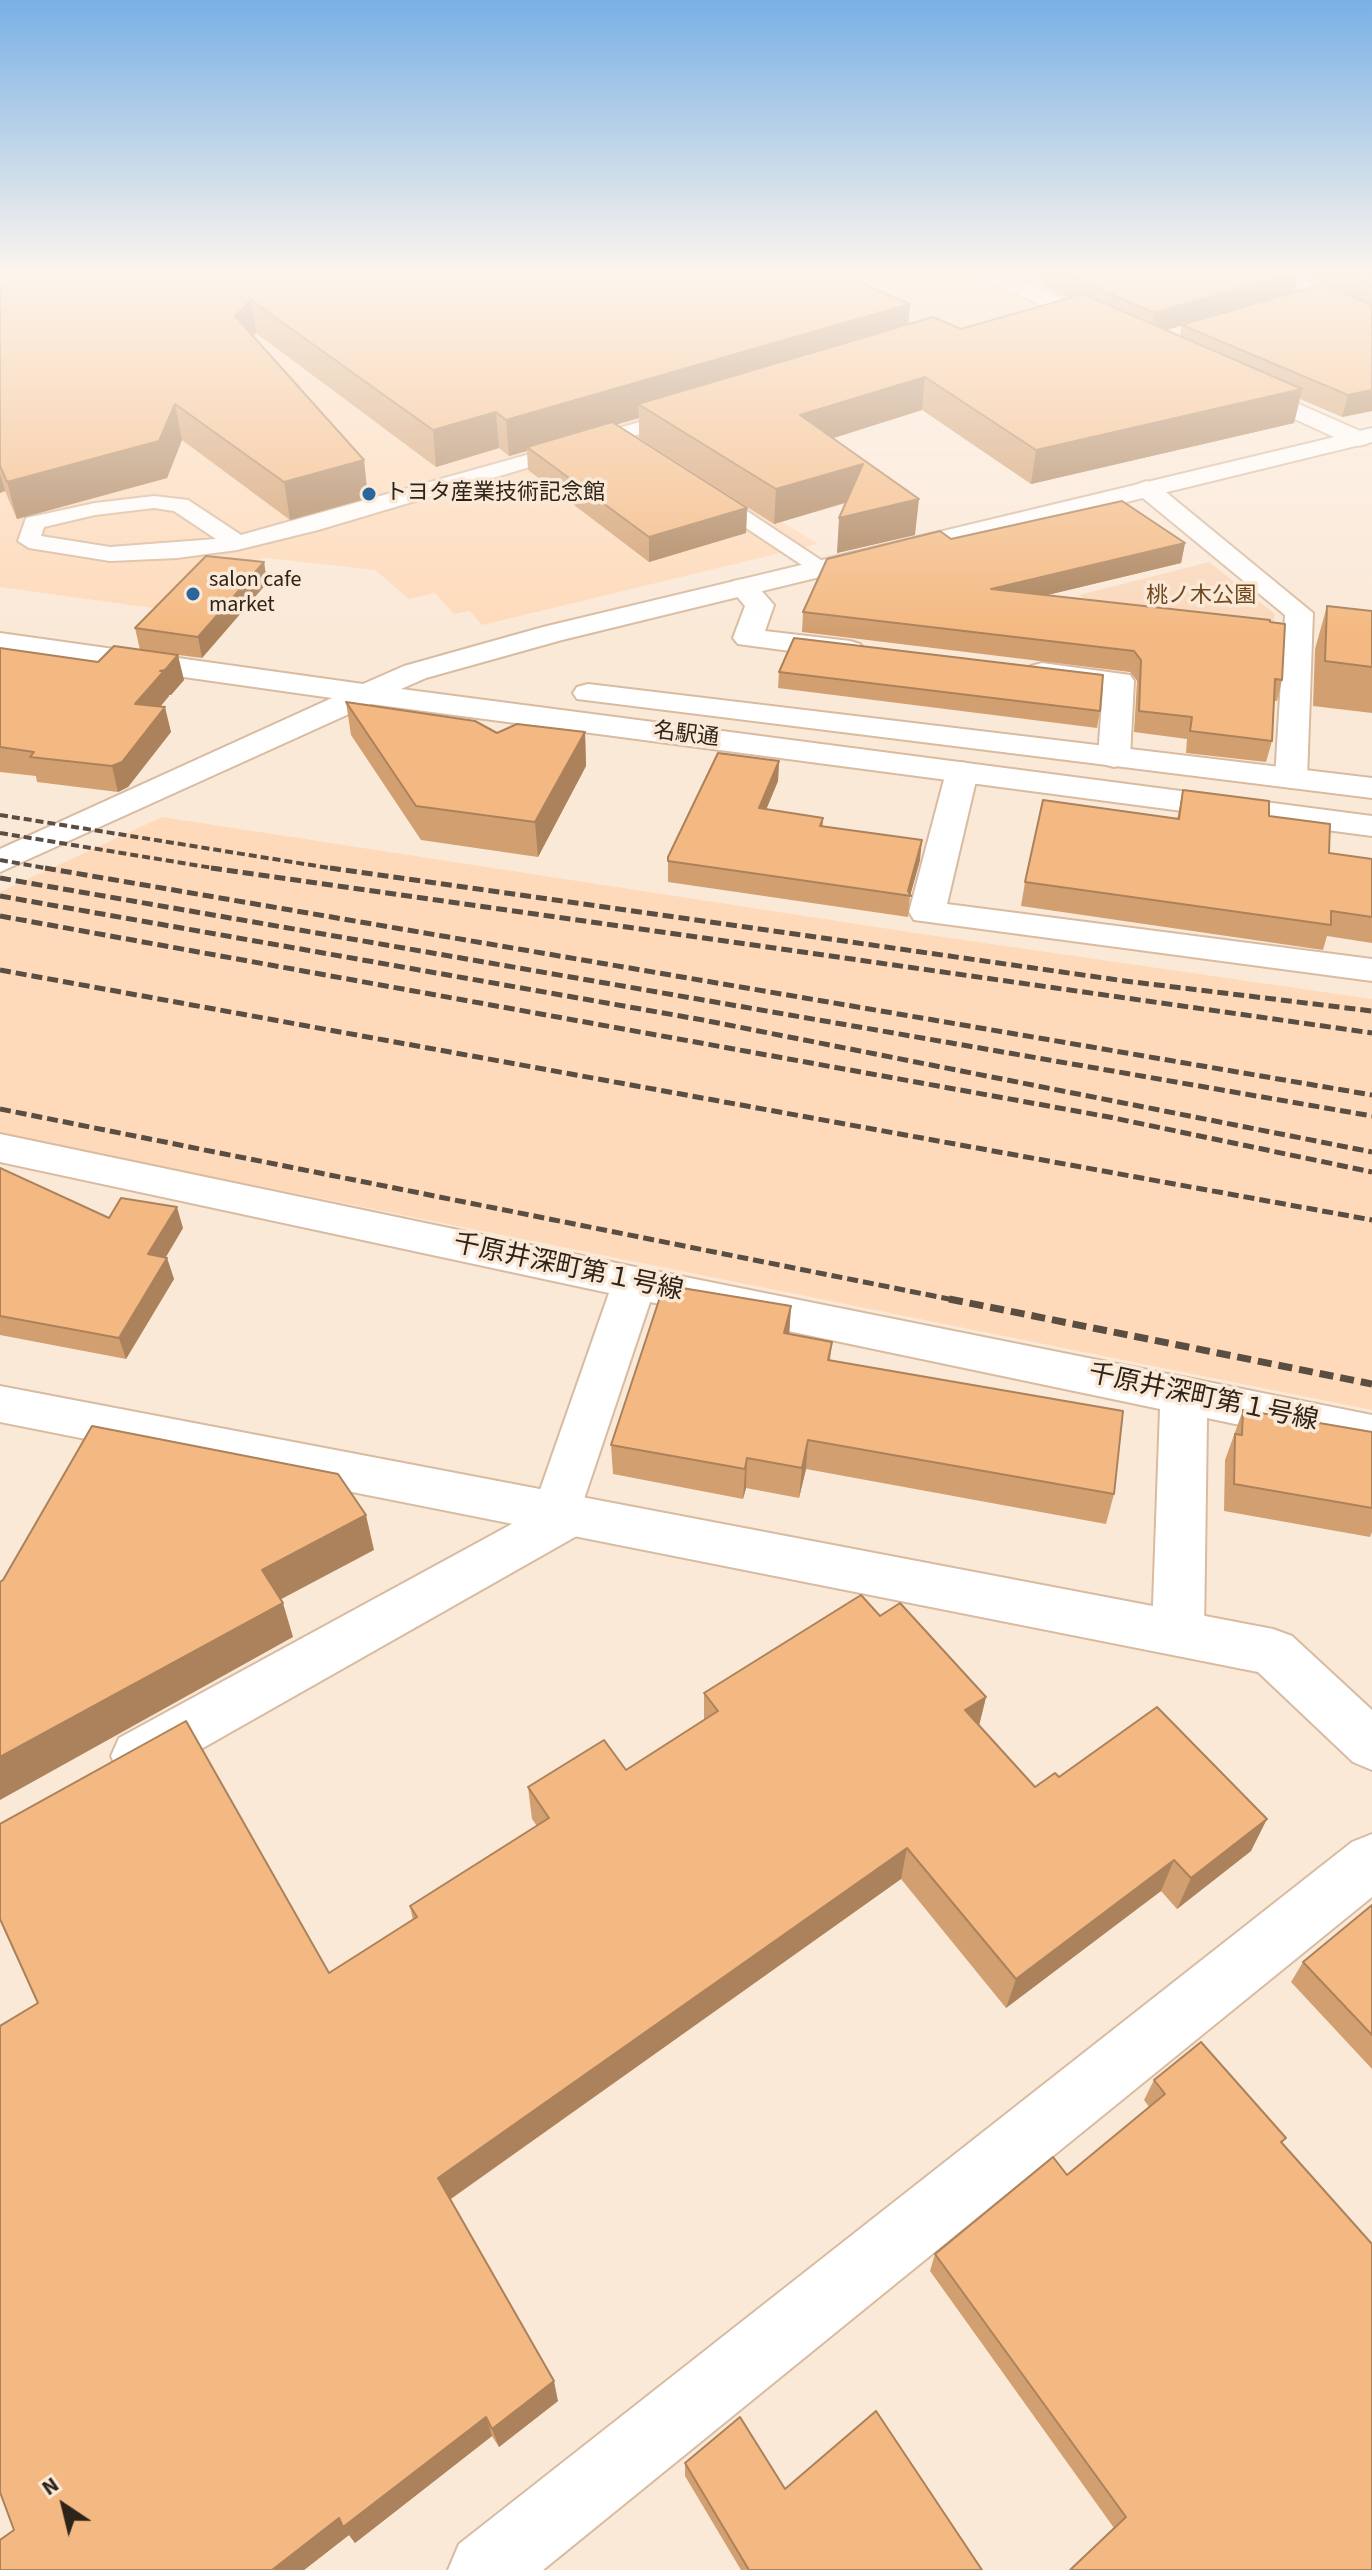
<!DOCTYPE html>
<meta charset="utf-8">
<style>
body{margin:0}
#map{position:relative;width:1372px;height:2570px;overflow:hidden;background:#fbe9d8;font-family:"Source Sans 3",sans-serif}
canvas{display:block}
.north{position:absolute;left:24px;top:2466px;width:80px;height:80px;-webkit-text-stroke:6px #fbe9d8;paint-order:stroke;rotate:325deg;font-size:22px;font-weight:700;line-height:32px;text-align:center;color:#2e2319}
.north::after{content:'';display:block;margin:auto;width:28px;height:36px;background:#2e2319;clip-path:polygon(50% 0,100% 100%,50% 72%,0 100%)}
</style>
<div id="map">
<canvas width="1372" height="2570"></canvas>
<div class="north">N</div>
</div>
<script>
const g = document.querySelector('canvas').getContext('2d');
g.lineJoin = 'round';
function fillPath(path, color) { g.fillStyle = color; g.fill(path, 'evenodd'); }
const poly = rows => new Path2D(rows.map(r => 'M' + r).join(''));
function stroke(path, color, width, dash) { g.strokeStyle = color; g.lineWidth = width; g.lineCap = dash ? 'butt' : 'round'; g.setLineDash(dash || []); g.stroke(path); }
function label(font, color, halo, rows, align = 'center') {
  g.font = font + ' "Source Sans 3","Noto Sans JP",sans-serif'; g.lineWidth = 7; g.setLineDash([]); g.textBaseline = 'middle'; g.strokeStyle = halo; g.fillStyle = color; for (const [text, x, y, turn = 0] of rows) {
    g.save(); g.translate(x, y); g.rotate((+turn || 0) * Math.PI / 180); g.textAlign = isNaN(turn) ? turn : align; if (halo) g.strokeText(text, 0, 0); g.fillText(text, 0, 0); g.restore();
  }
}
fillPath(poly([
 [36,272,966,272,1075,321,658,445,818,544,482,625,470,611,454,614,435,593,409,599,375,570,266,558,219,566,174,611,0,587,0,280],
 [162,817,922,934,1372,999,1372,1410,0,1134,0,892]
]), '#fedaba');
fillPath(poly([
 [1209,562,1275,614,1270,634,1117,622,1079,595]
]), '#f9d8bb');
const service = poly([
 [684,409,694,415,691,419,616,441,606,435,609,431,684,409],
 [573,442,583,448,580,452,318,530,237,550,177,558,110,561,29,548,18,541,26,518,95,503,154,496,188,500,241,535,573,442],
 [154,508,174,511,216,539,110,547,41,536,44,527,95,515,154,508],
 [705,486,712,488,833,568,830,573,814,573,698,496,694,492,705,486]
]);
const minor = poly([
 [974,272,1002,272,1116,322,1119,327,1116,332,1100,332,977,276,974,272],
 [1265,272,1292,272,1372,312,1372,328,1265,272],
 [1244,380,1367,434,1370,439,1367,444,1358,446,1349,444,1236,392,1232,387,1236,382,1244,380],
 [1147,481,1156,484,1313,613,1307,778,1302,785,1291,788,1280,785,1275,778,1285,615,1138,494,1134,489,1138,484,1147,481],
 [743,579,753,581,774,605,765,631,850,641,860,644,865,650,860,656,850,659,738,644,733,638,745,606,729,587,733,581,743,579],
 [1042,663,1130,675,1134,681,1130,757,1125,764,1114,767,1103,764,1098,757,1103,688,1031,678,1027,672,1031,666,1042,663],
 [962,762,973,765,978,772,947,904,1372,959,1372,981,914,920,909,912,946,772,951,765,962,762],
 [0,1134,635,1267,1372,1415,1372,1453,1207,1418,1204,1633,1196,1649,1178,1655,1160,1649,1152,1633,1160,1409,650,1302,584,1499,589,1501,597,1515,589,1529,157,1774,138,1781,119,1774,111,1756,119,1738,532,1513,609,1293,0,1162,0,1134],
 [1372,1834,1372,1897,543,2570,448,2570,459,2544,1352,1842,1372,1834]
]);
const tertiary = poly([
 [1372,428,1372,442,562,640,426,678,401,689,1372,816,1372,836,371,704,0,872,0,849,332,698,0,651,0,633,363,684,404,666,543,627,1372,428],
 [588,684,1372,778,1372,798,577,699,573,693,577,687,588,684],
 [0,1386,1273,1629,1292,1636,1372,1710,1372,1770,1353,1762,1258,1672,0,1422,0,1386]
]);
stroke(service, '#d8bba1', 4);
stroke(minor, '#d8bba1', 4);
stroke(tertiary, '#d8bba1', 4);
fillPath(service, '#fff');
fillPath(minor, '#fff');
fillPath(tertiary, '#fff');
stroke(poly([
 [0,815,342,870],
 [0,833,225,870],
 [0,860,56,870]
]), '#5a4d42', 4, [8, 4]);
stroke(poly([
 [45,868,1372,1095],
 [211,868,1372,1033],
 [330,868,1125,981,1372,1011],
 [0,878,1372,1116],
 [0,896,703,1020,1372,1152],
 [0,916,1109,1117,1372,1172],
 [0,970,1372,1220],
 [0,1109,959,1301]
]), '#5a4d42', 5, [11, 5]);
stroke(poly([
 [949,1299,1372,1384]
]), '#5a4d42', 7, [14, 7]);
fillPath(poly([
 [0,272,910,304,908,324,961,329,1068,298,1044,287,1045,281,1029,275,1029,272,1298,272,1294,292,1326,286,1300,272,1372,272,1372,411,1342,417,1300,399,1294,423,1031,484,922,410,833,438,915,535,837,553,846,503,774,524,639,438,639,418,616,424,747,508,746,533,649,562,528,470,527,451,509,456,499,448,436,467,256,333,253,337,368,498,290,520,182,440,167,478,17,519,5,491,0,493],
 [1182,325,1180,336,1166,330],
 [951,539,1185,543,1181,563,1047,595,1282,680,1277,701,1274,701,1272,741,1266,762,1186,753,1187,739,1134,732,1137,681,1130,672,802,632,803,612],
 [264,562,267,583,202,658,140,650,135,628],
 [1327,606,1372,611,1372,713,1313,706,1315,649],
 [0,648,184,680,171,695,169,695,169,696,161,706,171,732,128,787,118,792,37,782,36,776,0,772],
 [779,672,1100,711,1097,728,778,688],
 [346,702,497,733,585,732,586,766,538,857,421,840,351,735],
 [779,761,778,781,766,810,823,818,823,826,920,860,910,896,908,917,668,882,668,861],
 [1183,790,1269,816,1329,853,1372,859,1372,943,1327,936,1323,950,1021,906,1025,882,1177,819],
 [0,1168,109,1218,183,1228,166,1257,167,1258,174,1279,126,1359,0,1335],
 [791,1306,789,1334,832,1342,830,1361,1114,1494,1106,1524,806,1469,799,1498,746,1488,743,1499,613,1474,611,1445],
 [1243,1410,1372,1432,1372,1532,1370,1537,1224,1511,1225,1460],
 [880,1616,986,1697,979,1725,1035,1787,1059,1777,1251,1851,1177,1909,1161,1891,1006,2008,901,1879,451,2199,558,2401,499,2447,492,2436,355,2543,349,2535,304,2570,0,2570,14,2530,38,2003,329,1973,413,1920,410,1906,537,1826,532,1819,528,1787,626,1770,704,1720,704,1693],
 [1372,1905,1372,2069,1291,1982,1303,1962],
 [1154,2080,1286,2138,1282,2143,1372,2570,1114,2528,930,2271,935,2254,1067,2175,1149,2107,1144,2100],
 [685,2463,785,2489,982,2570,741,2570,685,2476]
]), '#d29f70');
fillPath(poly([
 [1294,272,1298,272,1294,292,1150,335,1154,313],
 [251,300,256,333,240,350,235,316],
 [910,304,907,338,638,404,639,418,530,450,527,447,527,451,509,456,506,420],
 [925,377,922,410,799,449,800,415],
 [1302,389,1294,423,1031,484,1036,450],
 [1372,390,1372,411,1342,417,1348,395],
 [175,404,182,440,167,478,17,519,7,482],
 [496,412,499,448,436,467,433,430],
 [364,460,368,498,290,520,284,482],
 [863,464,860,498,774,524,776,489],
 [0,473,5,491,0,493],
 [919,499,915,535,837,553,839,518],
 [747,508,746,533,649,562,649,537],
 [1185,543,1181,563,989,609,991,589],
 [264,562,267,583,202,658,198,637],
 [178,655,184,680,171,695,169,695,169,696,141,729,135,704,160,671],
 [165,707,171,732,128,787,118,792,112,766],
 [585,732,586,766,538,857,535,822],
 [779,761,778,781,758,829,759,808],
 [922,840,920,860,910,896,908,891],
 [177,1207,183,1228,155,1275,148,1254],
 [167,1258,174,1279,126,1359,119,1338],
 [791,1306,789,1337,784,1333],
 [808,1440,806,1469,799,1498,802,1468],
 [747,1458,746,1488,743,1499,745,1469],
 [366,1515,374,1550,272,1604,262,1570],
 [283,1603,293,1637,0,1800,0,1757],
 [986,1697,978,1730,965,1710],
 [1267,1819,1251,1851,1177,1909,1191,1878],
 [907,1848,901,1879,446,2202,438,2178],
 [1174,1860,1161,1891,1006,2008,1016,1979],
 [554,2381,558,2401,499,2447,492,2429],
 [486,2417,492,2436,355,2543,349,2535,304,2570,272,2570,339,2518]
]), '#ab825b');
const building = poly([
 [0,272,835,272,910,304,506,420,496,412,433,430,251,300,235,316,364,460,284,482,175,404,159,441,7,482,0,466,0,272],
 [1060,272,1294,272,1154,313,1060,272],
 [1346,272,1372,272,1372,285,1346,272],
 [1323,284,1372,305,1372,390,1348,395,1182,325,1323,284],
 [1083,294,1302,389,1036,450,925,377,800,415,919,499,839,518,863,464,776,489,638,404,933,317,961,329,1083,294],
 [612,422,747,508,649,537,527,447,612,422],
 [1122,501,1185,543,991,589,1270,620,1270,622,1285,624,1282,680,1275,679,1272,741,1190,731,1192,717,1139,711,1141,660,1134,651,803,612,827,559,940,531,951,539,1122,501],
 [206,556,264,562,198,637,135,628,206,556],
 [1327,606,1372,611,1372,667,1325,661,1327,606],
 [794,638,1103,675,1100,711,779,672,794,638],
 [114,646,178,655,165,670,160,671,164,671,135,704,165,707,122,762,112,766,30,757,34,752,0,747,0,648,98,662,114,646],
 [346,702,475,721,497,733,517,724,585,732,535,822,416,806,346,702],
 [718,753,779,761,759,808,823,818,820,826,922,840,908,891,911,896,668,861,668,857,718,753],
 [1183,790,1269,801,1269,816,1330,824,1329,853,1372,859,1372,917,1331,911,1331,925,1025,882,1043,800,1179,819,1183,790],
 [0,1168,109,1218,121,1198,177,1207,148,1254,167,1258,119,1338,0,1316,0,1168],
 [664,1285,791,1306,784,1333,832,1342,828,1360,1123,1411,1114,1494,808,1440,802,1468,747,1458,745,1469,611,1445,664,1285],
 [1243,1410,1372,1432,1372,1508,1234,1484,1235,1434,1242,1435,1243,1410],
 [92,1426,338,1474,366,1515,262,1570,283,1603,0,1757,0,1582,3,1580,92,1426],
 [861,1595,880,1616,900,1603,986,1697,965,1710,1035,1787,1055,1773,1059,1777,1157,1707,1267,1819,1191,1878,1174,1860,1016,1979,907,1848,438,2178,554,2381,492,2429,486,2417,343,2527,339,2518,272,2570,0,2570,0,2540,14,2530,0,2492,0,2026,38,2003,0,1919,0,1824,186,1721,329,1973,417,1917,410,1906,549,1818,528,1787,604,1740,626,1770,718,1711,704,1693,861,1595],
 [1372,1905,1372,2035,1303,1962,1372,1905],
 [1201,2042,1286,2138,1281,2142,1372,2244,1372,2570,1070,2570,1126,2517,935,2254,1053,2157,1067,2175,1165,2094,1154,2080,1201,2042],
 [876,2411,982,2570,749,2570,685,2463,740,2417,785,2489,876,2411]
]);
fillPath(building, '#f4b982');
stroke(building, '#ab825b', 2);
const sky = g.createLinearGradient(0, 0, 0, 632);
sky.addColorStop(0, '#79b0e5');
sky.addColorStop(0.43, '#fdf5ed');
sky.addColorStop(1, '#fdf5ed00');
g.fillStyle = sky;
g.fillRect(0, 0, 1372, 632);
for (const [x, y, r, color] of [
 [369,494,8,"#2a659c"],
 [193,594,8,"#2a659c"]
]) { const dot = new Path2D(); dot.arc(x, y, r, 0, 2 * Math.PI); g.fillStyle = color; g.fill(dot); stroke(dot, '#fbe9d8', 3); }
label('22px', '#2e2319', '#fbe9d8', [
 ["トヨタ産業技術記念館",385,494],
 ["salon cafe",209,581],
 ["market",209,606]
], 'left');
label('22px', '#6f481f', '#fbe9d8', [
 ["桃ノ木公園",1201,597]
]);
label('22px', '#2e2319', '#fbe9d8', [
 ["名駅通",686,736,7]
]);
label('26px', '#2e2319', '#fbe9d8', [
 ["千原井深町第１号線",568,1269,12],
 ["千原井深町第１号線",1203,1399,12]
]);
</script>
